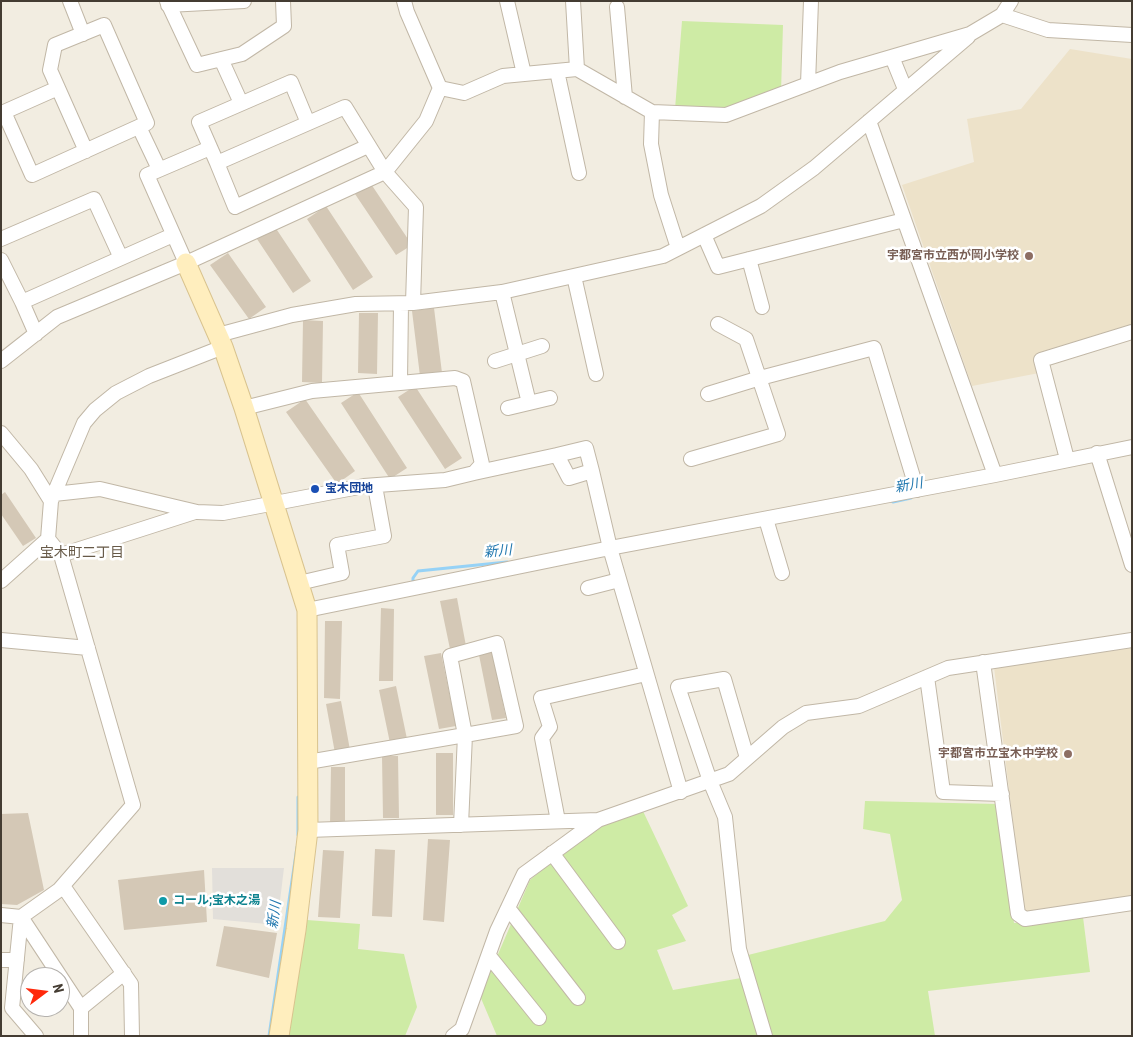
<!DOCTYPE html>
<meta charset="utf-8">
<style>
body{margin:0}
#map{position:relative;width:1133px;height:1037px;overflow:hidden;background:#f2ede1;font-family:"Roboto Condensed",sans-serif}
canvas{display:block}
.frame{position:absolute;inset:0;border:2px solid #443c32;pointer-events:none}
.north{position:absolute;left:20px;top:967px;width:50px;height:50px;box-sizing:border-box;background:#fff;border:1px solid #b4b1ad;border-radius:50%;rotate:75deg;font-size:14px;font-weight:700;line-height:20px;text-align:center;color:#443c32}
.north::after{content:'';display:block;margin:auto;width:18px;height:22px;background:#ff290b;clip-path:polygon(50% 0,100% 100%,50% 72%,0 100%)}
</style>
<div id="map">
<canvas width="1133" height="1037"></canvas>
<div class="frame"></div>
<div class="north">N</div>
</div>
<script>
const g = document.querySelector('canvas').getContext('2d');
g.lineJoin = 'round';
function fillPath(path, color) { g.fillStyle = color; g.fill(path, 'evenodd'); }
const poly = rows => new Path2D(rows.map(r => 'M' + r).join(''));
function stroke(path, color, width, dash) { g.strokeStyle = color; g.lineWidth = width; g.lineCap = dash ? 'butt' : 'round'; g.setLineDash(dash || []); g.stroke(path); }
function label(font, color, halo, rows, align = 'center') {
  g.font = font + ' "Roboto Condensed","Noto Sans JP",sans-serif'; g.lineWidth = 5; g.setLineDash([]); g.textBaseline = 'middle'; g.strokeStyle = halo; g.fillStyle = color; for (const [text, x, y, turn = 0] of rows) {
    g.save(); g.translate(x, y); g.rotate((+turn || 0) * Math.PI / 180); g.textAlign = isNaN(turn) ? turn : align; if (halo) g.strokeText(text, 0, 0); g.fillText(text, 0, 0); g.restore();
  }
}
fillPath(poly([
 [1070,49,1132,59,1132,327,1035,356,1039,373,972,386,902,185,974,162,967,119,1021,109],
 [1132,648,1132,897,1024,912,994,667]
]), '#ede2c9');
fillPath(poly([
 [682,21,783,25,781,92,727,111,675,109],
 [865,801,997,804,1014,923,1083,917,1090,972,928,991,935,1036,767,1036,744,956,885,921,902,900,890,834,863,829],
 [642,809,688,906,672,915,686,941,657,950,673,990,741,978,758,1036,497,1036,480,996,530,880,595,825],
 [307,920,360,924,358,949,404,954,417,1007,405,1036,288,1036]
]), '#ceeba5');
fillPath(poly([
 [212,868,284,868,277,925,213,919]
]), '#e2dfda');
stroke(poly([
 [890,500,893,502,911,498],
 [413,583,413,578,418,571,507,562],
 [298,835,298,797],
 [269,1036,297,847]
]), '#96d2f6', 3);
fillPath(poly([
 [371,184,412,245,396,255,355,194],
 [326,206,373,277,353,290,307,219],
 [275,227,311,281,293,293,257,239],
 [228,253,266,307,249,319,210,265],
 [434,308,442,373,420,376,412,311],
 [359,313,378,313,377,374,358,373],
 [303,320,323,321,322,383,302,382],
 [415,386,462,458,445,469,398,397],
 [358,392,407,468,390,479,341,403],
 [305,399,355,471,337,484,286,412],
 [5,492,36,538,23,546,1,514,1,495],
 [457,598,466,646,450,649,440,601],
 [381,608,394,609,393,681,379,681],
 [325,621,342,621,340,699,324,698],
 [491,647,506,718,492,720,478,650],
 [441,653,456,726,439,729,424,656],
 [396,686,407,739,390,743,379,690],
 [341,701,350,750,335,753,326,704],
 [436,753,453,753,453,815,436,815],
 [382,756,398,756,399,818,383,818],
 [331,767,345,767,345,825,330,825],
 [28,813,44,890,17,905,1,904,1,814],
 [428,839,450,840,444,922,423,920],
 [375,849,395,850,392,917,372,916],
 [323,850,344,851,340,918,318,917],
 [204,870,207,922,124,930,118,880],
 [224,926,277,933,269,978,216,966]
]), '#d4c8b6');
const street = poly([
 [70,1,83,34],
 [167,1,197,65,242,54,284,26,283,1],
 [404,1,407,12,440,88],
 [507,1,524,74],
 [573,1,577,69],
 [168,5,244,1],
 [617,7,625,97],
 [1002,15,1048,30,1132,35],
 [104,25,147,123,32,175,4,112,58,88,50,70,55,45,104,25],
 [892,57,905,89],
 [221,59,241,103],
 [557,71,579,173],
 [808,84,811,1],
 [58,88,86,151],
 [652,112,651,144,661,195,678,248],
 [869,121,995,475],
 [308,123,291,82,199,122,217,163,345,107,385,172,416,207,413,303],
 [139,127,159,169],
 [217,163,235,207,368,146],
 [704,235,718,267,904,220],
 [1,239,94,199,121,258],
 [749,259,762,307],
 [1,260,22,302,173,235],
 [186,263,147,175,210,148],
 [574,276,596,374],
 [502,292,529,403],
 [22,302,36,334],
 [218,335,292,315,356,304,413,303,502,292,663,256,761,206,814,168,968,37],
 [1,361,57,317,186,263,385,172,426,121,440,88,464,93,503,76,577,69,652,112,726,115,840,72,970,34,1002,15,1011,1],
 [495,361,542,346],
 [400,382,401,304],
 [708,394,760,378,874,348,917,490],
 [508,408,550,398],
 [1,433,31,469,51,501],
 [1097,453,1132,565],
 [557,455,586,448,592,471],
 [691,459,778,434,746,339,718,324],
 [1067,459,1041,360,1132,332],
 [474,473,557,455,569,478,592,471,610,548,681,792],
 [54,494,100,489,197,512,223,513,364,486,445,480,474,473,482,464,463,381,455,378,312,391,244,408],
 [766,519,782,573],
 [48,539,61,555,195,512],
 [1,581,48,539,51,501,84,423,95,410,116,393,149,376,223,347],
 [299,583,342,573,337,545,384,536,375,486],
 [588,588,619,580],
 [307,610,610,548,995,475,1132,447],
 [1,640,88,648],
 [983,662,1018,914,1025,919,1132,903],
 [927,677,943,792,1002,794],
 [747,758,724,679,678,687,710,781,725,817,739,949,765,1036],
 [308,762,465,735,516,726,497,643,450,656,465,735,461,825],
 [558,821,542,738,550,727,541,698,646,674],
 [308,830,598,820,729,774,783,727,806,713,859,706,948,668,1132,640],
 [552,853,618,942],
 [63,886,131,984,132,1036],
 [508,908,578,998],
 [1,915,21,917,59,890,133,805,61,555],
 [21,917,81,1008,81,1036],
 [21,917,12,1008,36,1036],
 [489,956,539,1018],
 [1,960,17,960],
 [81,1008,124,973],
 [453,1036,462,1029,497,931,524,874,598,820]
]);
const secondary = poly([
 [186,263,223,347,244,408,307,610,308,830,296,930,279,1036]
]);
stroke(street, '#c1b7a6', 16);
stroke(secondary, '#d9c38e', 21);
stroke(street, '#fff', 14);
stroke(secondary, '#ffeebe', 19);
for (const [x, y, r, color] of [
 [1029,256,5,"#8d6e63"],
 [315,489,5,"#1a4fb4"],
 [1068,754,5,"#8d6e63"],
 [163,901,5,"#0f9aa8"]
]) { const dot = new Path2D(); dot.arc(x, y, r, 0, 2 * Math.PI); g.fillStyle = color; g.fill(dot); stroke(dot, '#fff', 2); }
label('bold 12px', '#785e54', '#fff', [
 ["宇都宮市立西が岡小学校",1019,256],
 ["宇都宮市立宝木中学校",1058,754]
], 'right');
label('bold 12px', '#164399', '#fff', [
 ["宝木団地",325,489]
], 'left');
label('bold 12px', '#0d838f', '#fff', [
 ["コール;宝木之湯",173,901]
], 'left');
label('italic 14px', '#2278af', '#fff', [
 ["新川",909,486,-10],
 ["新川",498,552,-5],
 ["新川",275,915,-82]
]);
label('14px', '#675a48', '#fff', [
 ["宝木町二丁目",82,553]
]);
</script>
